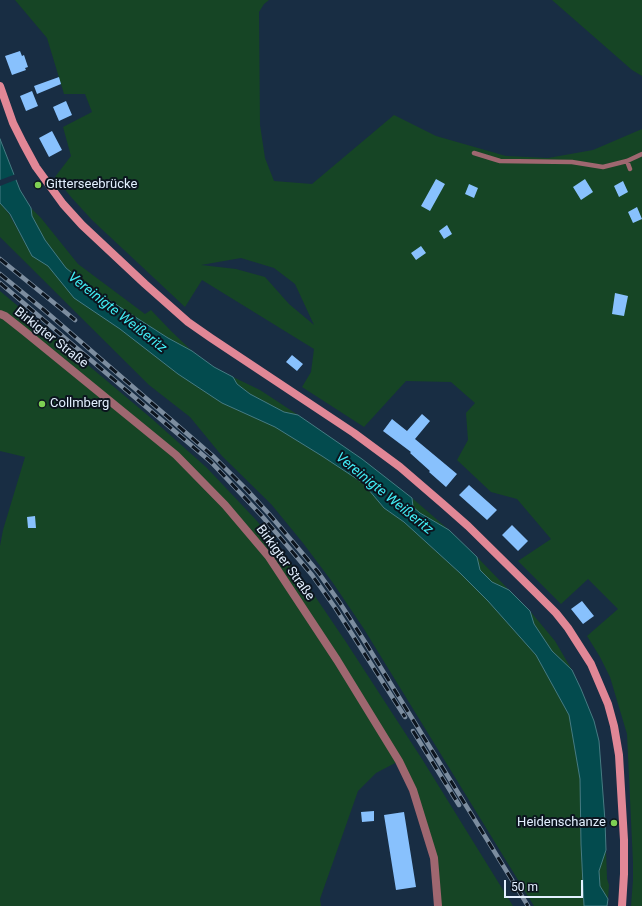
<!DOCTYPE html>
<meta charset="utf-8">
<style>
body{margin:0}
#map{position:relative;width:642px;height:906px;overflow:hidden;background:#182d43;font-family:Roboto,sans-serif}
canvas{display:block}
.scale{position:absolute;left:504px;top:880px;width:79px;height:18px;box-sizing:border-box;border:2px solid #e3f0ff;border-top:0;padding-left:5px;font-size:12px;line-height:14px;white-space:nowrap;color:#e3f0ff;-webkit-text-stroke:3px #0c151f;paint-order:stroke}
</style>
<div id="map">
<canvas width="642" height="906"></canvas>
<div class="scale">50 m</div>
</div>
<script>
const g = document.querySelector('canvas').getContext('2d');
g.lineJoin = 'round';
function fillPath(path, color) { g.fillStyle = color; g.fill(path, 'evenodd'); }
const poly = rows => new Path2D(rows.map(r => 'M' + r).join(''));
function stroke(path, color, width, dash) { g.strokeStyle = color; g.lineWidth = width; g.lineCap = dash ? 'butt' : 'round'; g.setLineDash(dash || []); g.stroke(path); }
function label(font, color, halo, rows, align = 'center') {
  g.font = font + ' Roboto,sans-serif'; g.lineWidth = 4; g.setLineDash([]); g.textBaseline = 'middle'; g.strokeStyle = halo; g.fillStyle = color; for (const [text, x, y, turn = 0] of rows) {
    g.save(); g.translate(x, y); g.rotate((+turn || 0) * Math.PI / 180); g.textAlign = isNaN(turn) ? turn : align; if (halo) g.strokeText(text, 0, 0); g.fillText(text, 0, 0); g.restore();
  }
}
fillPath(poly([
 [15,0,269,0,264,4,259,12,260,125,265,158,274,181,312,184,394,115,436,136,506,156,548,158,593,150,642,129,642,906,631,906,633,880,633,863,627,734,610,677,600,657,587,636,618,609,588,579,561,604,518,561,551,539,517,499,491,492,457,460,468,440,466,413,475,403,451,382,406,381,364,427,302,387,311,372,314,349,202,280,185,307,92,220,71,197,55,177,71,156,63,127,92,112,85,94,64,94,47,38],
 [241,258,274,268,295,284,314,325,289,304,265,277,236,269,201,265],
 [552,0,642,0,642,76,632,70],
 [0,203,9,214,32,256,48,266,74,298,120,329,178,374,222,403,275,427,322,456,363,483,384,508,404,522,460,573,488,601,536,655,569,715,580,779,581,844,584,906,534,906,364,629,333,583,303,543,271,504,222,456,190,417,149,385,0,237],
 [31,208,41,218,78,264,145,314,151,310,171,331,192,351,168,338,129,313,92,289,66,268,45,240,32,216],
 [0,291,151,418,207,468,257,521,304,580,346,642,422,759,513,906,438,906,434,858,399,761,376,773,358,791,320,899,321,906,0,906,0,546,3,530,25,457,0,451],
 [233,377,260,390,298,415,284,412,250,394,237,384],
 [412,498,449,530,420,513,413,507],
 [477,557,509,590,492,582,480,570],
 [530,611,555,641,572,670,552,651,534,624],
 [606,850,607,879,609,885,608,899,600,886,599,871]
]), '#164525');
const water = poly([
 [0,139,20,190,31,208,32,216,45,240,66,268,92,289,129,313,168,338,192,351,214,367,233,377,237,384,250,394,284,412,298,415,362,459,412,498,413,507,420,513,449,530,477,557,480,570,492,582,509,590,530,611,534,624,552,651,572,670,581,689,594,721,599,741,605,821,606,850,599,871,600,886,608,899,607,906,584,906,581,844,580,779,569,715,536,655,488,601,460,573,404,522,384,508,363,483,322,456,275,427,222,403,178,374,120,329,74,298,48,266,32,256,10,214,0,203,0,139]
]);
fillPath(water, '#034b4e');
stroke(water, '#467c83', 1);
fillPath(poly([
 [16,174,18,179,0,186,0,180]
]), '#182d43');
fillPath(poly([
 [20,51,22,56,24,55,28,67,25,68,26,70,12,75,5,56],
 [59,77,61,84,37,94,34,86],
 [32,91,38,106,26,111,20,96],
 [66,101,72,115,59,121,53,107],
 [52,131,62,150,49,157,39,138],
 [436,179,445,184,430,211,421,206],
 [585,179,593,192,581,200,573,187],
 [623,181,628,192,619,197,614,186],
 [469,184,478,188,474,198,465,194],
 [637,207,642,219,633,223,628,212],
 [447,225,452,234,444,239,439,231],
 [421,246,426,253,416,260,411,253],
 [615,293,628,296,624,316,612,314],
 [292,355,303,364,297,371,286,362],
 [422,414,430,421,415,439,457,474,446,487,429,472,430,471,410,453,411,452,383,431,392,419,407,431],
 [469,485,497,510,487,520,459,495],
 [35,516,36,528,28,528,27,517],
 [512,525,528,541,518,551,502,535],
 [582,601,594,616,583,624,571,609],
 [374,811,374,821,362,822,361,812],
 [404,812,416,887,396,890,384,815]
]), '#88c1fd');
stroke(poly([
 [474,153,500,161,572,162,603,167,627,161,642,154],
 [627,161,630,169]
]), '#9f6770', 4.5);
stroke(poly([
 [0,314,5,316,24,331,176,455,225,505,269,557,337,660,399,761,413,790,434,858,438,906]
]), '#9f6770', 8);
stroke(poly([
 [0,86,13,123,23,143,36,167,63,204,82,225,145,284,188,322,211,338,354,433,400,467,443,504,468,526,536,593,556,613,568,628,591,664,608,704,614,726,619,755,624,840,624,874,622,906]
]), '#e18796', 8);
const rail = poly([
 [0,259,75,320],
 [0,274,44,310,214,457,247,490,269,514,292,541,318,572,340,603,365,642,528,906],
 [0,283,211,462,262,516,312,575,336,609,405,717],
 [413,731,459,805]
]);
stroke(rail, '#7c8d9f', 4.5);
stroke(rail, '#0c151f', 3, [9]);
for (const [x, y, r, color] of [
 [38,185,4,"#7ed053"],
 [42,404,4,"#7ed053"],
 [614,823,4,"#7ed053"]
]) { const dot = new Path2D(); dot.arc(x, y, r, 0, 2 * Math.PI); g.fillStyle = color; g.fill(dot); stroke(dot, '#0c151f', 1.5); }
label('13px', '#e3f0ff', '#0c151f', [
 ["Gitterseebrücke",46,185],
 ["Collmberg",50,404],
 ["Heidenschanze",606,823,"right"]
], 'left');
label('13px', '#e3f0ff', '#0c151f', [
 ["Birkigter Straße",51,338,38],
 ["Birkigter Straße",285,563,54]
]);
label('italic 14px', '#41edf5', '#0c151f', [
 ["Vereinigte Weißeritz",117,313,38],
 ["Vereinigte Weißeritz",384,494,39]
]);
</script>
